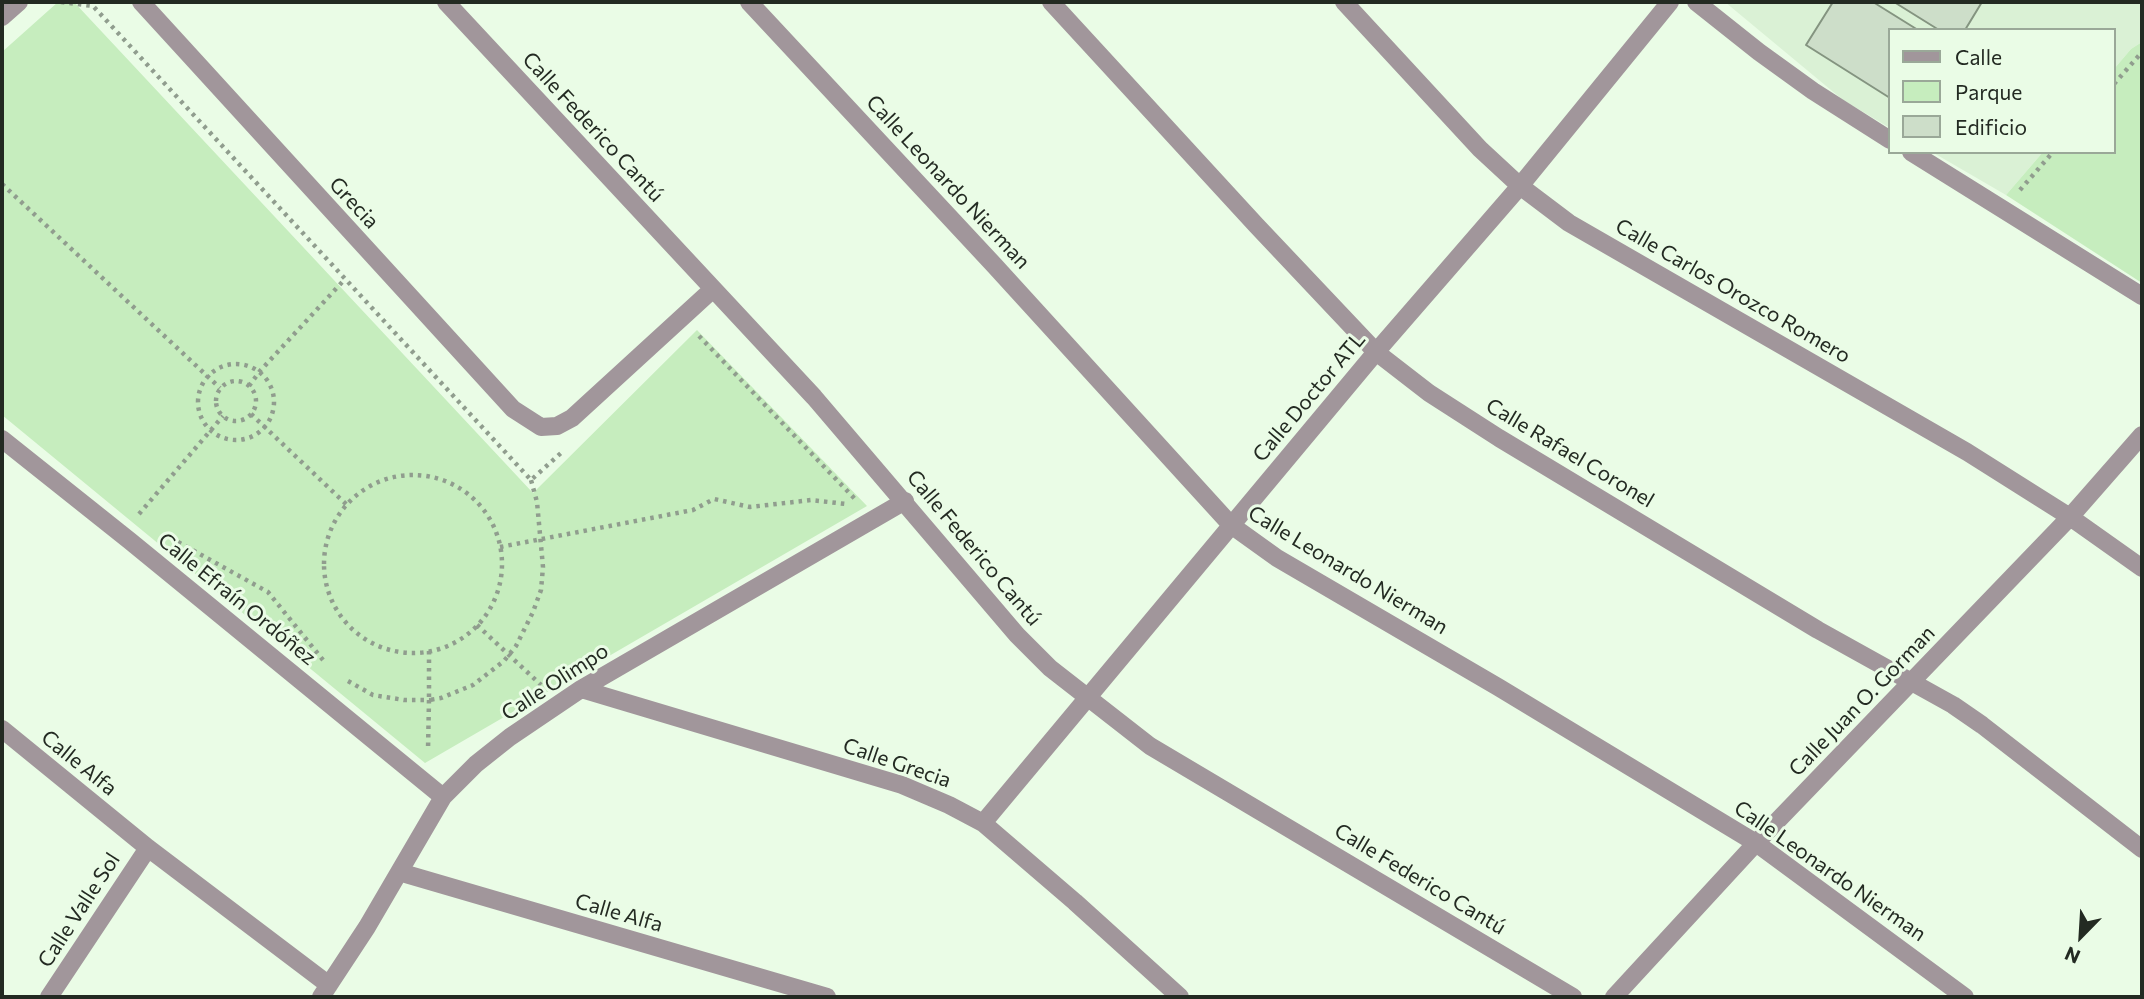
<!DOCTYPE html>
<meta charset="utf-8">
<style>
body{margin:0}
#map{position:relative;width:2144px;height:999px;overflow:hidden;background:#eafce6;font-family:Commissioner,sans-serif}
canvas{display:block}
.frame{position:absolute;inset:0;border:4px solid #232a22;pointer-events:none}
.legend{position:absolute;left:1888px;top:28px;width:228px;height:126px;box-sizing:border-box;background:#eafce6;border:2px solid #9aa898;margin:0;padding:9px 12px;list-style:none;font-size:21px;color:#232a22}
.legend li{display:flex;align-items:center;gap:14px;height:35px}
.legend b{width:35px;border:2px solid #9aa898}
.north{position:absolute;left:2046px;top:901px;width:70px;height:70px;-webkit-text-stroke:5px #eafce6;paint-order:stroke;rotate:204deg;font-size:19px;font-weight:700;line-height:28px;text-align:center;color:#232a22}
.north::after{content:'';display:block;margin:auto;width:24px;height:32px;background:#232a22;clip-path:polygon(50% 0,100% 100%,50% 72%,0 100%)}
</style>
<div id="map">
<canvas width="2144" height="999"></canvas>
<div class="frame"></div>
<ul class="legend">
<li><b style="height:9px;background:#a1969b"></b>Calle</li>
<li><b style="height:19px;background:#c6edbe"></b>Parque</li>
<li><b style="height:19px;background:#cddec9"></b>Edificio</li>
</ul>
<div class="north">N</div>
</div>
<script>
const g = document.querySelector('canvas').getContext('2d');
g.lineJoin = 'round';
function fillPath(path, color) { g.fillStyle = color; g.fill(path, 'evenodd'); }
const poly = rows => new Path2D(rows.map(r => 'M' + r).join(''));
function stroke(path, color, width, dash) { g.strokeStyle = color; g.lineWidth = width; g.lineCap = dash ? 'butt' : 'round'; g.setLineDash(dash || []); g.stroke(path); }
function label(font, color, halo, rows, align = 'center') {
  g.font = font + ' Commissioner,sans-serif'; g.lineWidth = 6; g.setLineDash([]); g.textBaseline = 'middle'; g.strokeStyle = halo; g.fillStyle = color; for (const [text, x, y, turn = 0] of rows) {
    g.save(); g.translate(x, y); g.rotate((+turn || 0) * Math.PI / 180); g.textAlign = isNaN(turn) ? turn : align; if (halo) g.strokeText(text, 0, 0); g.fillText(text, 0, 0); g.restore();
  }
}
fillPath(poly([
 [1725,2,2142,2,2142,42,2131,49,2114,69,2114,30,1890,30,1890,128,1843,100],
 [1932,152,2043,152,2006,195]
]), '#daf1d5');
fillPath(poly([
 [58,2,74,2,533,493,697,330,867,506,425,763,2,415,2,52],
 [2142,42,2142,283,2006,195,2043,152,2114,152,2114,69,2131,49]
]), '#c6edbe');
const building = poly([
 [1833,2,1873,2,1918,30,1890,30,1890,98,1806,45,1833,2],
 [1894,2,1982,2,1965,30,1939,30,1894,2]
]);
fillPath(building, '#cddec9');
stroke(building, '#849480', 2);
stroke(poly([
 [61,2,93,6,531,480,561,453],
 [2114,84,2142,52],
 [2,184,220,388],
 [2020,190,2053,152],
 [699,336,855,499],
 '198 402a38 38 0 1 1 76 0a38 38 0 1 1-76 0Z',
 '216 401a20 20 0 1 1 40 0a20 20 0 1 1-40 0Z',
 [249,386,260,371,345,279],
 [251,414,347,505],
 '324 564a89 89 0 1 1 178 0a89 89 0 1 1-178 0Z',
 [139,514,223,416],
 [178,542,268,592,323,660],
 [500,547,693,510,714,499,750,507,811,500,846,504],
 [477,625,541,685],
 [429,651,429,700,441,698,473,685,504,661,516,646,533,612,541,590,543,567,537,502,531,480],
 [348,681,373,695,404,700,429,700,428,750]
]), '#909d8e', 4.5, [3.5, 5]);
stroke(poly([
 [141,2,513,409,541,427,557,426,572,418,713,289],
 [446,2,814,397,1017,635,1050,668,1150,746,1573,997],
 [749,2,994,265,1231,525,1277,558,1498,687,1756,843,1965,997],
 [1051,2,1256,225,1376,352,1429,393,1499,438,1818,630,1953,705,1982,725,2142,849],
 [1344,2,1480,149,1520,186,1569,223,1967,452,2070,517,2142,568],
 [1696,2,1759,52,1813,91,1890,140],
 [2,17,19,2],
 [1911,152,2142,296],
 [2,439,130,541,443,797],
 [581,689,902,785,949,805,983,823,1075,902,1180,997],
 [2,729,148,848,329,985],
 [983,823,1376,352,1520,186,1670,2],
 [399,872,827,997],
 [49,997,148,848],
 [321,997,367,927,443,797,476,764,510,737,581,689,905,501],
 [1614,997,1756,843,2070,517,2142,435]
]), '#a1969b', 18);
label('21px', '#232a22', '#eafce6', [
 ["Calle Federico Cantú",593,127,47],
 ["Calle Leonardo Nierman",948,182,47],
 ["Grecia",354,203,47],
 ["Calle Carlos Orozco Romero",1733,291,30],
 ["Calle Doctor ATL",1309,397,-50],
 ["Calle Rafael Coronel",1570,453,31],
 ["Calle Federico Cantú",974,548,50],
 ["Calle Leonardo Nierman",1348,570,31],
 ["Calle Efraín Ordóñez",237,599,39],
 ["Calle Olimpo",555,682,-33],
 ["Calle Juan O. Gorman",1862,701,-46],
 ["Calle Alfa",79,763,39],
 ["Calle Grecia",897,763,19],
 ["Calle Leonardo Nierman",1830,871,35],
 ["Calle Federico Cantú",1420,879,31],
 ["Calle Valle Sol",79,910,-57],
 ["Calle Alfa",619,913,16]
]);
</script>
